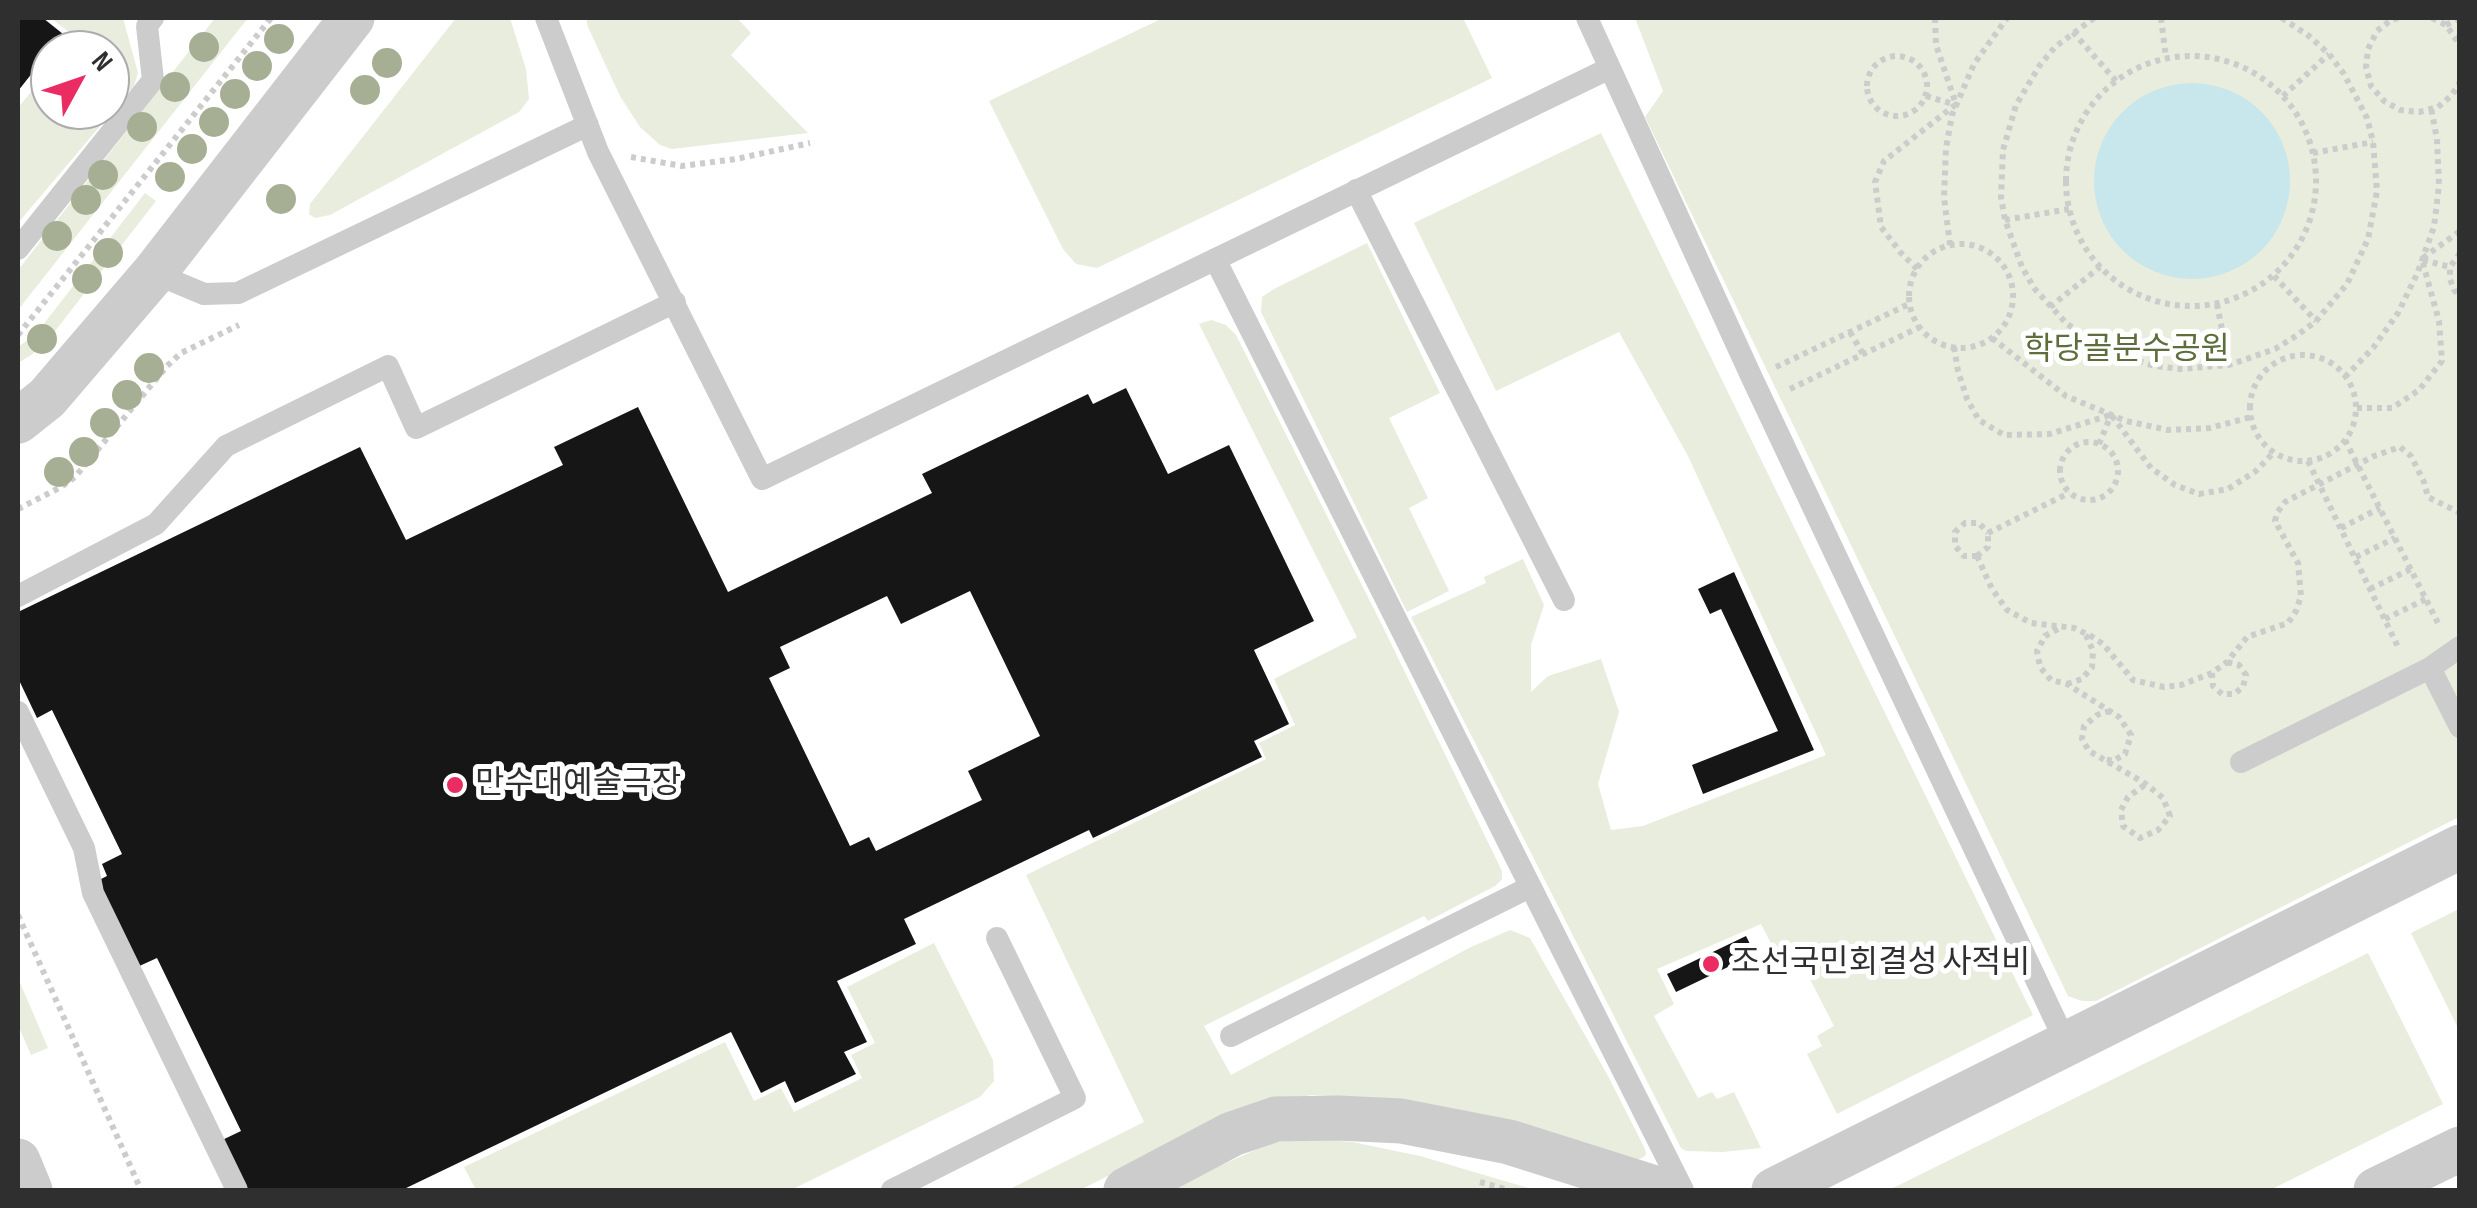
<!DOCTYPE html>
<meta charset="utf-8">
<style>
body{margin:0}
#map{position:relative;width:2477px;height:1208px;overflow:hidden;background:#fff;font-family:"Sofia Sans Condensed",sans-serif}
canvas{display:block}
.frame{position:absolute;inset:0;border:20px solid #2f2f2f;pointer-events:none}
.north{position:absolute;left:30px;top:30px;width:100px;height:100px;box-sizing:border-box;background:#fff;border:2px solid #acacac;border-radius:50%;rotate:50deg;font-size:28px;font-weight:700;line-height:40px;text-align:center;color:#2f2f2f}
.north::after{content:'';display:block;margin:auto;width:35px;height:45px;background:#eb2c63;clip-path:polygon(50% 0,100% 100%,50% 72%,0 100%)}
</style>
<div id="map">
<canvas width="2477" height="1208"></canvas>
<div class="frame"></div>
<div class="north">N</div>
</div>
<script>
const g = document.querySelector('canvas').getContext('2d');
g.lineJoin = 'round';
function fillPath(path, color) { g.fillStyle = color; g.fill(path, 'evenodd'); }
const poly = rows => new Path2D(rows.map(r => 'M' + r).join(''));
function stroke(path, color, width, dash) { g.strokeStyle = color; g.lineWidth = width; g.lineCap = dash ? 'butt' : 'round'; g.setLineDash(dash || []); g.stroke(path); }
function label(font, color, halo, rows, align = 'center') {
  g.font = font + ' "Sofia Sans Condensed","Noto Sans KR",sans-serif'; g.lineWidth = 10; g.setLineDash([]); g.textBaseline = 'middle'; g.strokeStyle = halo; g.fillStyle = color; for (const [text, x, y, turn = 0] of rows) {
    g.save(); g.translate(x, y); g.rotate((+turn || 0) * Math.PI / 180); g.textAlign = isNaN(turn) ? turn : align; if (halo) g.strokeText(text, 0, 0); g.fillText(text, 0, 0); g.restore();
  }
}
fillPath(poly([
 [51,18,123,18,138,73,134,86,18,223,18,108,50,68,50,110,110,110,110,50,64,50,72,41,69,32],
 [215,18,248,18,18,310,18,270],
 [456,18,510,18,526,69,529,99,519,112,330,215,315,218,309,214,310,204],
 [586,18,737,18,751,33,731,55,808,133,672,149,660,145,640,127,620,96,588,27],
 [1163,18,1463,18,1492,78,1097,268,1076,264,1063,249,989,101],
 [1635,18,2459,18,2459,817,2096,1001,2082,1001,2068,996,1645,117,1663,91],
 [1601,133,2033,1015,1837,1114,1807,1054,1822,1046,1817,1036,1834,1026,1793,946,1777,955,1761,924,1657,969,1674,1004,1654,1016,1698,1098,1712,1092,1717,1099,1734,1092,1761,1148,1723,1152,1686,1151,1681,1148,1411,617,1486,583,1484,577,1523,559,1544,605,1531,645,1531,692,1548,676,1601,659,1619,712,1598,784,1611,830,1643,826,1826,755,1688,456,1619,332,1496,391,1414,223],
 [145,193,156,201,45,344,31,355,18,363,18,347,36,334],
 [1367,243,1440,393,1389,418,1428,498,1409,508,1449,591,1407,612,1261,312,1262,297,1274,289],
 [1211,320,1226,325,1236,335,1382,625,1502,871,1502,879,1495,886,1428,921,1424,916,1204,1026,1231,1075,1471,947,1510,930,1530,938,1608,1076,1645,1149,1646,1155,1642,1158,1635,1160,1399,1100,1311,1095,1232,1114,1080,1190,1010,1189,1144,1122,1026,875,1266,759,1259,743,1295,725,1274,679,1357,637,1199,324],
 [2459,909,2459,1030,2411,933],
 [934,943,993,1060,994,1081,980,1097,791,1190,476,1190,464,1167,725,1042,754,1101,781,1088,794,1112,862,1078,851,1055,875,1043,847,987],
 [2368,953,2443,1104,2270,1190,1889,1190],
 [18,978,48,1048,31,1055,18,1025],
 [1317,1139,1352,1142,1420,1156,1535,1190,1166,1190,1273,1142]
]), '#e9eddd');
fillPath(poly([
 '2094 181a98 98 0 1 1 196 0a98 98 0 1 1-196 0Z'
]), '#c8e7ed');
fillPath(poly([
 [18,18,43,18,63,34,18,91],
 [1126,388,1168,474,1229,445,1314,621,1254,650,1289,724,1254,741,1262,757,1093,838,1089,830,904,919,916,944,837,981,867,1042,844,1052,856,1074,795,1103,785,1081,761,1093,731,1032,402,1190,241,1190,218,1142,241,1131,157,958,135,968,93,883,107,876,102,864,122,854,52,710,37,718,18,678,18,612,360,447,406,540,563,465,554,447,638,407,728,592,932,493,922,474,1088,394,1093,404],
 [970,591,1040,736,968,771,982,800,876,851,869,837,850,846,769,678,790,668,780,647,887,596,901,624],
 [1734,572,1814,750,1703,794,1692,765,1778,731,1721,609,1710,614,1698,589],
 [1746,936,1755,954,1676,992,1667,974]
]), '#161616');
stroke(poly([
 [1935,18,1936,45,1956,104],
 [2094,18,2055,47,2040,65,2016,105,2003,150,2001,197,2005,220,2022,267,2034,288,2067,324,2108,351,2155,366,2180,369,2229,365,2275,349,2296,336,2316,321,2347,284,2368,239,2377,191,2373,142,2367,118,2344,74,2329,54,2309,36,2282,18],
 [2161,18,2166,58],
 [2398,18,2391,20,2377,31,2368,49,2366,67,2371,86,2384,101,2400,110,2419,112,2438,107,2452,95,2460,82],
 [2432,18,2446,25,2460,45],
 [2446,25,2460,18],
 [2073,32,2116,81],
 '2066 181a125 125 0 1 1 250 0a125 125 0 1 1-250 0Z',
 '1867 86a30 30 0 1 1 60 0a30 30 0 1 1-60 0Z',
 [1926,96,1956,105],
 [2283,96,2329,54],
 [2313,153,2373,142],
 [631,157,682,166,736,159,810,143],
 [2005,220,2069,209],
 '1909 296a52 52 0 1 1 104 0a52 52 0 1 1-104 0Z',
 [1950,245,1944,197,1946,148,1952,115,1974,64,2007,18],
 [2460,253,2450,267,2450,279,2454,290,2460,296],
 [2423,258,2460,231],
 [2423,260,2450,267],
 [1917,269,1901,253,1881,227,1875,182,1884,161,1955,105],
 [2274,276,2316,321],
 [2217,304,2229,365],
 [2050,307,2100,267],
 [1850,332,1863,354],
 [18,335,271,18],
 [1992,338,2066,396,2126,421,2168,430,2210,428,2251,417],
 [1954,347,1958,371,1967,399,1979,420,2004,435,2050,434,2110,415],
 '2250 408a53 53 0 1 1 106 0a53 53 0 1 1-106 0Z',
 [1776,367,1909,304],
 [2345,377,2373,348,2398,313,2417,274,2434,227,2439,185,2437,139,2431,108],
 [1790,389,1920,327],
 [2357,408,2392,408,2419,390,2442,361,2439,321,2422,260],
 [2112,416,2151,468,2175,485,2199,494,2228,489,2256,471,2274,452],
 [2345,440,2440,627],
 '2060 471a29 29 0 1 1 58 0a29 29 0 1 1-58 0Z',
 [2099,444,2111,415],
 [2308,461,2399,649],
 [18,509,61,487,75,477,167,366,181,353,239,325],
 [2341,528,2380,508],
 [1988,533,2069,493],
 [1977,556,1992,589,2007,610,2031,623,2074,628,2091,636,2103,644,2133,680,2164,687,2181,685,2212,673,2227,662,2247,637,2288,623,2296,611,2301,596,2298,563,2275,521,2277,513,2285,502,2374,456,2400,447,2411,456,2424,482,2428,497,2460,513],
 [1977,556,1964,556,1955,546,1955,532,1965,523,1979,523,1988,533],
 [1977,556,1988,547,1988,533],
 [2356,557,2395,538],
 [2370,589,2411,569],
 [2385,619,2426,599],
 [2058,629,2045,636,2037,651,2040,667,2051,680,2067,684,2119,717,2131,735,2125,754,2113,761,2105,759],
 [2212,673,2213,686,2222,694,2234,694,2243,687,2246,675,2239,665,2227,662],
 [2067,684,2082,679,2092,667,2093,651,2087,637,2083,634],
 [2110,711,2097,715,2084,726,2082,739,2089,751,2146,784,2163,798,2170,816,2158,830,2140,838,2123,826,2121,810,2128,797,2146,784],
 [18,915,141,1190],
 [1480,1182,1508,1190]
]), '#ccc', 6, [5, 5]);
stroke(poly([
 [546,18,598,152,762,479,1610,68],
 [1587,18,1752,378,2067,1045],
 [1356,190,1564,600],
 [18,249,153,80,147,26,153,18],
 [1215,259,1683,1190],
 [154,273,204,294,238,293,588,125],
 [18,596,156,524,226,446,388,366,416,428,675,302],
 [2430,668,2460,727],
 [18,712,84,848,93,893,237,1190],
 [2241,762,2430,668,2460,647],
 [1231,1036,1530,887],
 [892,1190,1075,1098,997,938]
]), '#ccc', 22);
stroke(poly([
 [18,421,47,398,154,273,352,18],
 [18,1161,30,1190],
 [1126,1190,1232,1134,1276,1119,1338,1118,1401,1121,1509,1142,1661,1190],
 [1774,1190,2460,847],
 [2376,1190,2460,1149]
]), '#ccc', 45);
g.fillStyle = '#a6af93';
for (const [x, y] of [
 [279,39],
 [204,47],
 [387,63],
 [257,66],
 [175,87],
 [365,90],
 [235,94],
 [214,122],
 [142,127],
 [192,149],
 [103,175],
 [170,177],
 [281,199],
 [86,200],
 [57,236],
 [108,253],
 [87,279],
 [42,339],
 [149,368],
 [127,395],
 [105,423],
 [84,452],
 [59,472]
]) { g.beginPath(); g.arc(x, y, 15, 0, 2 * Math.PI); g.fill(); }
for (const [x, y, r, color] of [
 [455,785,10,"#eb2c63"],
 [1711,964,10,"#eb2c63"]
]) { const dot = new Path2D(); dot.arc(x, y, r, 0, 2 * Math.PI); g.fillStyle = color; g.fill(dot); stroke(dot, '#fff', 4); }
label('32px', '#5d6d3b', '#fff', [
 ["학당골분수공원",2127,351]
]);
label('32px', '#2f2f2f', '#fff', [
 ["만수대예술극장",475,785],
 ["조선국민회결성 사적비",1731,964]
], 'left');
</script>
